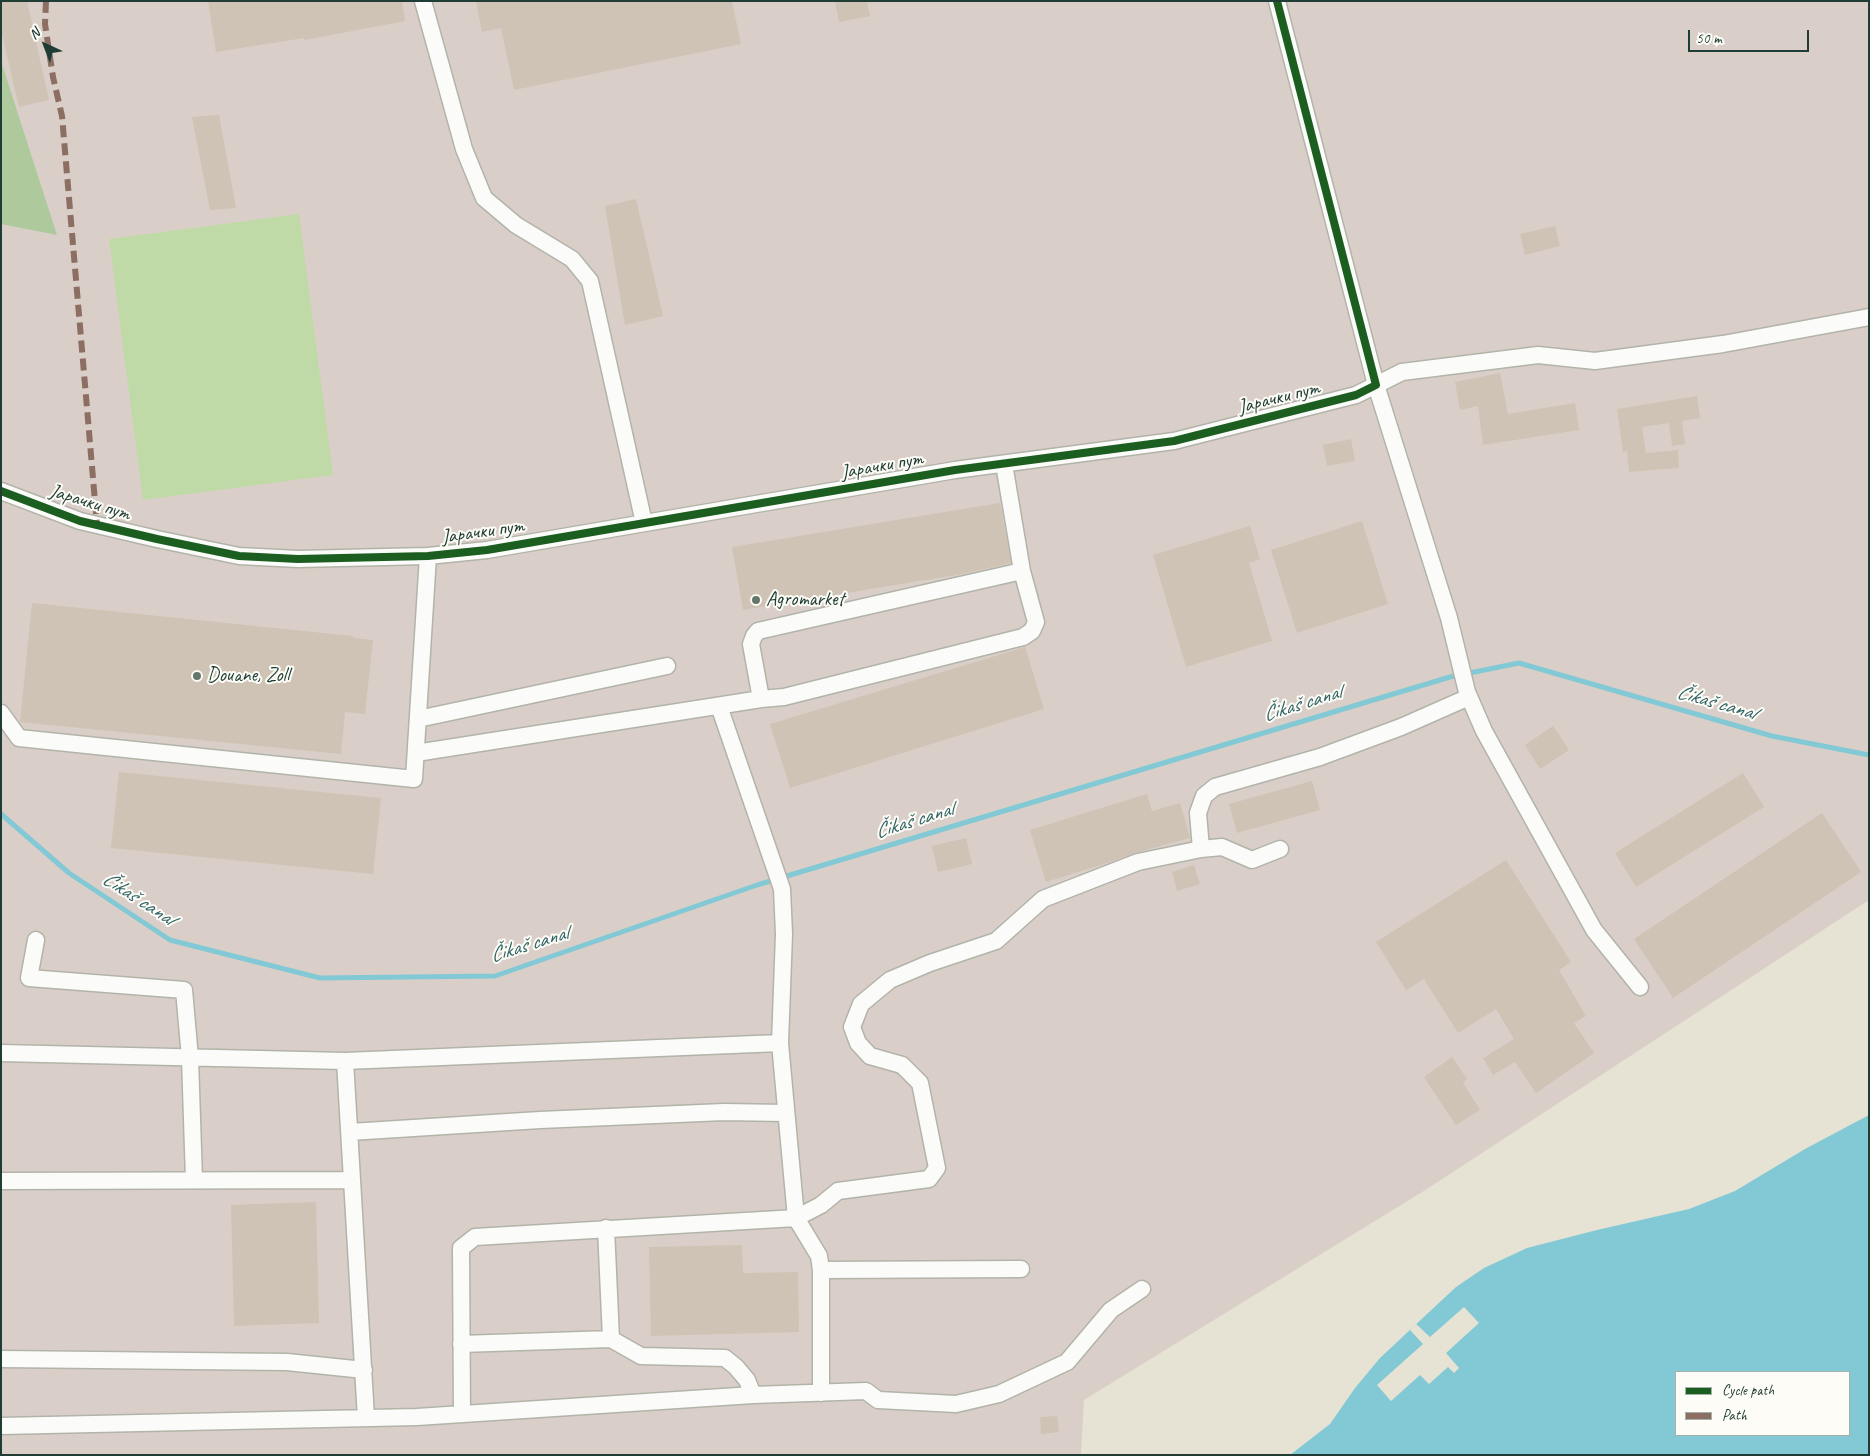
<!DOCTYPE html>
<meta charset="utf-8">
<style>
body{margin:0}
#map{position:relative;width:1870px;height:1456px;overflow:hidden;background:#e6e3d4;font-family:Caveat,sans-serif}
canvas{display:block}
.frame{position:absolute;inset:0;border:2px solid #1f3d34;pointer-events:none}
.legend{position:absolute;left:1675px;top:1371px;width:175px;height:65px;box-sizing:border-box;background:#fdfcf7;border:1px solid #a4b0a9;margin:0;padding:6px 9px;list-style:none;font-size:15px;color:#1f3d34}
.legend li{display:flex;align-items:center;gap:10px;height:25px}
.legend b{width:25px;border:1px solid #a4b0a9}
.north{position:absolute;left:20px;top:20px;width:50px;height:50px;-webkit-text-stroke:4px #fdfcf7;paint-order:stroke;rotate:317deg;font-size:14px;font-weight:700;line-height:20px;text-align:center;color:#1f3d34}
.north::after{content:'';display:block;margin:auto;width:18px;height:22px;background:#1f3d34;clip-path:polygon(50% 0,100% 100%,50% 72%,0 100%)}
.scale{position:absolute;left:1688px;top:30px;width:121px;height:22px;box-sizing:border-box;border:2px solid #1f3d34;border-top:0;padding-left:6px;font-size:15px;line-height:18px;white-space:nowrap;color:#1f3d34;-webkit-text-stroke:4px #fdfcf7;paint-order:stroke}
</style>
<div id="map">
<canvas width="1870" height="1456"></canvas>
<div class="frame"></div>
<ul class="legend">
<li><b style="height:6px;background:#1b5e20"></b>Cycle path</li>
<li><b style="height:6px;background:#8d6e63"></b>Path</li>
</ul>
<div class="north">N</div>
<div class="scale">50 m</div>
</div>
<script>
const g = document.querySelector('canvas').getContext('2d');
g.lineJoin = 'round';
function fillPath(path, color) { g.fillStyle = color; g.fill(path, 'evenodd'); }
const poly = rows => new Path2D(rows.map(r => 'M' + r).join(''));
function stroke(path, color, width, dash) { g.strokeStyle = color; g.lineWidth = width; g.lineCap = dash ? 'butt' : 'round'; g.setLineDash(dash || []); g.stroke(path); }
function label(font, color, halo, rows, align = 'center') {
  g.font = font + ' Caveat,sans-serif'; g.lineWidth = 4; g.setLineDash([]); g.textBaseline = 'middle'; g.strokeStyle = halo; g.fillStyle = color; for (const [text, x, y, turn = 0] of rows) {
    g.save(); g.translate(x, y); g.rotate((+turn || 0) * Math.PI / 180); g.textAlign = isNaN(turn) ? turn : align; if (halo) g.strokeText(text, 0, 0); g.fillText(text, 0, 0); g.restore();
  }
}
fillPath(poly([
 [1,1,1869,1,1869,900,1427,1189,1084,1400,1081,1455,1,1455]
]), '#dacfc8');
fillPath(poly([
 [299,214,333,475,143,500,109,239]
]), '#c0daa7');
fillPath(poly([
 [1,61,57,235,1,224]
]), '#aeca9d');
fillPath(poly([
 [1869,1115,1869,1455,1290,1455,1330,1424,1355,1388,1380,1358,1427,1314,1456,1287,1484,1268,1527,1248,1597,1230,1689,1209,1735,1191,1805,1149],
 [1676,1372,1849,1372,1849,1435,1676,1435]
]), '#83c9d5');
fillPath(poly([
 [1464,1307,1479,1323,1446,1353,1459,1368,1454,1373,1448,1367,1429,1384,1420,1375,1391,1401,1377,1385,1423,1344,1410,1330,1416,1324,1430,1337]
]), '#e6e3d4');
stroke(poly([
 [1,814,69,873,170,940,320,978,495,976,757,885,1450,677,1519,663,1772,736,1869,755]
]), '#83c9d5', 5);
fillPath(poly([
 [1,1,27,1,49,100,19,107,1,30],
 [208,1,402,1,405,21,305,40,304,38,216,52],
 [476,1,732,1,741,44,514,90,501,28,482,32],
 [835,1,867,1,870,16,839,22],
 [219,115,236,208,210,210,192,117],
 [636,199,663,316,625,325,605,206],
 [1555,226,1560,246,1525,255,1520,234],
 [1500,373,1508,414,1575,403,1579,430,1483,445,1478,406,1460,410,1455,382],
 [1697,396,1700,418,1682,421,1685,444,1672,446,1669,423,1642,427,1646,453,1678,450,1679,468,1629,472,1627,451,1623,452,1617,409],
 [1351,439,1355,461,1327,466,1323,445],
 [1000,503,1011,563,962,574,743,610,732,547],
 [1362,521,1388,604,1297,633,1271,550],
 [1250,526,1260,559,1249,563,1272,641,1186,667,1153,555],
 [32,603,353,636,353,638,373,640,365,714,345,712,341,754,20,722],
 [1025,647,1044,709,790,788,770,724],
 [1553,726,1569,750,1540,769,1525,745],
 [119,772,381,798,373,874,111,848],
 [1743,773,1764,807,1636,887,1615,853],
 [1312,781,1320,810,1237,833,1229,804],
 [1147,794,1152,811,1180,803,1190,838,1135,853,1107,863,1046,882,1030,830],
 [1822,813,1861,872,1673,998,1634,939],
 [966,838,972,864,938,872,932,846],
 [1506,860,1571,962,1559,970,1586,1016,1574,1023,1594,1053,1536,1093,1515,1062,1493,1075,1483,1058,1514,1039,1496,1009,1458,1033,1424,979,1406,990,1376,942],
 [1194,865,1200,884,1177,891,1172,872],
 [1452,1057,1467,1079,1463,1083,1480,1110,1456,1125,1424,1077],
 [316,1202,319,1323,234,1326,231,1205],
 [742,1245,743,1273,798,1272,799,1332,651,1336,649,1247],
 [1057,1416,1059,1432,1041,1434,1040,1417]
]), '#cfc3b5');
const minor = poly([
 [423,1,464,149,484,198,516,225,572,259,590,281,644,523],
 [1,491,80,521,157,539,239,556,298,559,428,556,487,550,955,470,1174,441,1356,395,1376,385,1277,1],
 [761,699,784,697,1023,637,1032,631,1036,622,1022,571],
 [719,706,782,889,784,934,780,1043,796,1218,819,1256,821,1270,821,1393],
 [1,713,19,738,414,779,428,556],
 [418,719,667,666],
 [416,753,761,699,751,644,754,636,758,631,1022,571,1004,464],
 [1201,849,1198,813,1204,796,1215,787,1320,757,1401,727,1469,697],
 [36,940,29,978,184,990,190,1058,194,1180],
 [1640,987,1594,930,1484,731,1467,692,1449,618,1376,385,1402,372,1538,355,1595,361,1723,344,1869,317],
 [1,1053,345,1061,780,1043],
 [345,1061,366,1418],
 [350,1132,540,1120,724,1112,786,1113],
 [1,1181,352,1180],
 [606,1228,611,1339],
 [821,1270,1021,1269],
 [461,1344,611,1339,641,1356,725,1358,736,1367,747,1380,753,1395],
 [1,1359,287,1362,364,1370],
 [462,1414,461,1248,475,1237,796,1218,821,1205,838,1191,929,1179,937,1168,920,1083,902,1065,870,1056,858,1043,852,1027,861,1004,890,980,930,963,996,941,1043,899,1138,862,1201,849,1222,847,1252,860,1280,849],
 [1,1426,417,1417,753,1395,866,1391,878,1400,956,1404,999,1394,1067,1362,1111,1310,1142,1289]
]);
stroke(minor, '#b2b3a9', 19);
stroke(minor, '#fbfbf9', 16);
stroke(poly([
 [46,1,45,24,53,77,62,116,97,525]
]), '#8d6e63', 6, [12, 6]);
stroke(poly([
 [1,491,80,521,157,539,239,556,298,559,428,556,487,550,955,470,1174,441,1356,395,1376,385,1277,1]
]), '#1b5e20', 8);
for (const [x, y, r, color] of [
 [756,600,5,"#65776c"],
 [197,676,5,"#65776c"]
]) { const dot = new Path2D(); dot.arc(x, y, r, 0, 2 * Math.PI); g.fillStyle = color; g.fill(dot); stroke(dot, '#fdfcf7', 2); }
label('20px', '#1f3d34', '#fdfcf7', [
 ["Јарачки пут",1279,398,-14],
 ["Јарачки пут",882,466,-10],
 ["Јарачки пут",90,503,17],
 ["Јарачки пут",483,532,-8]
]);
label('20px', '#1f3d34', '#fdfcf7', [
 ["Agromarket",766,600],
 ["Douane, Zoll",207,676]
], 'left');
label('italic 21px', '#306465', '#fdfcf7', [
 ["Čikaš canal",1716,703,16],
 ["Čikaš canal",1302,704,-17],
 ["Čikaš canal",914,821,-17],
 ["Čikaš canal",138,899,33],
 ["Čikaš canal",529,945,-17]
]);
</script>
